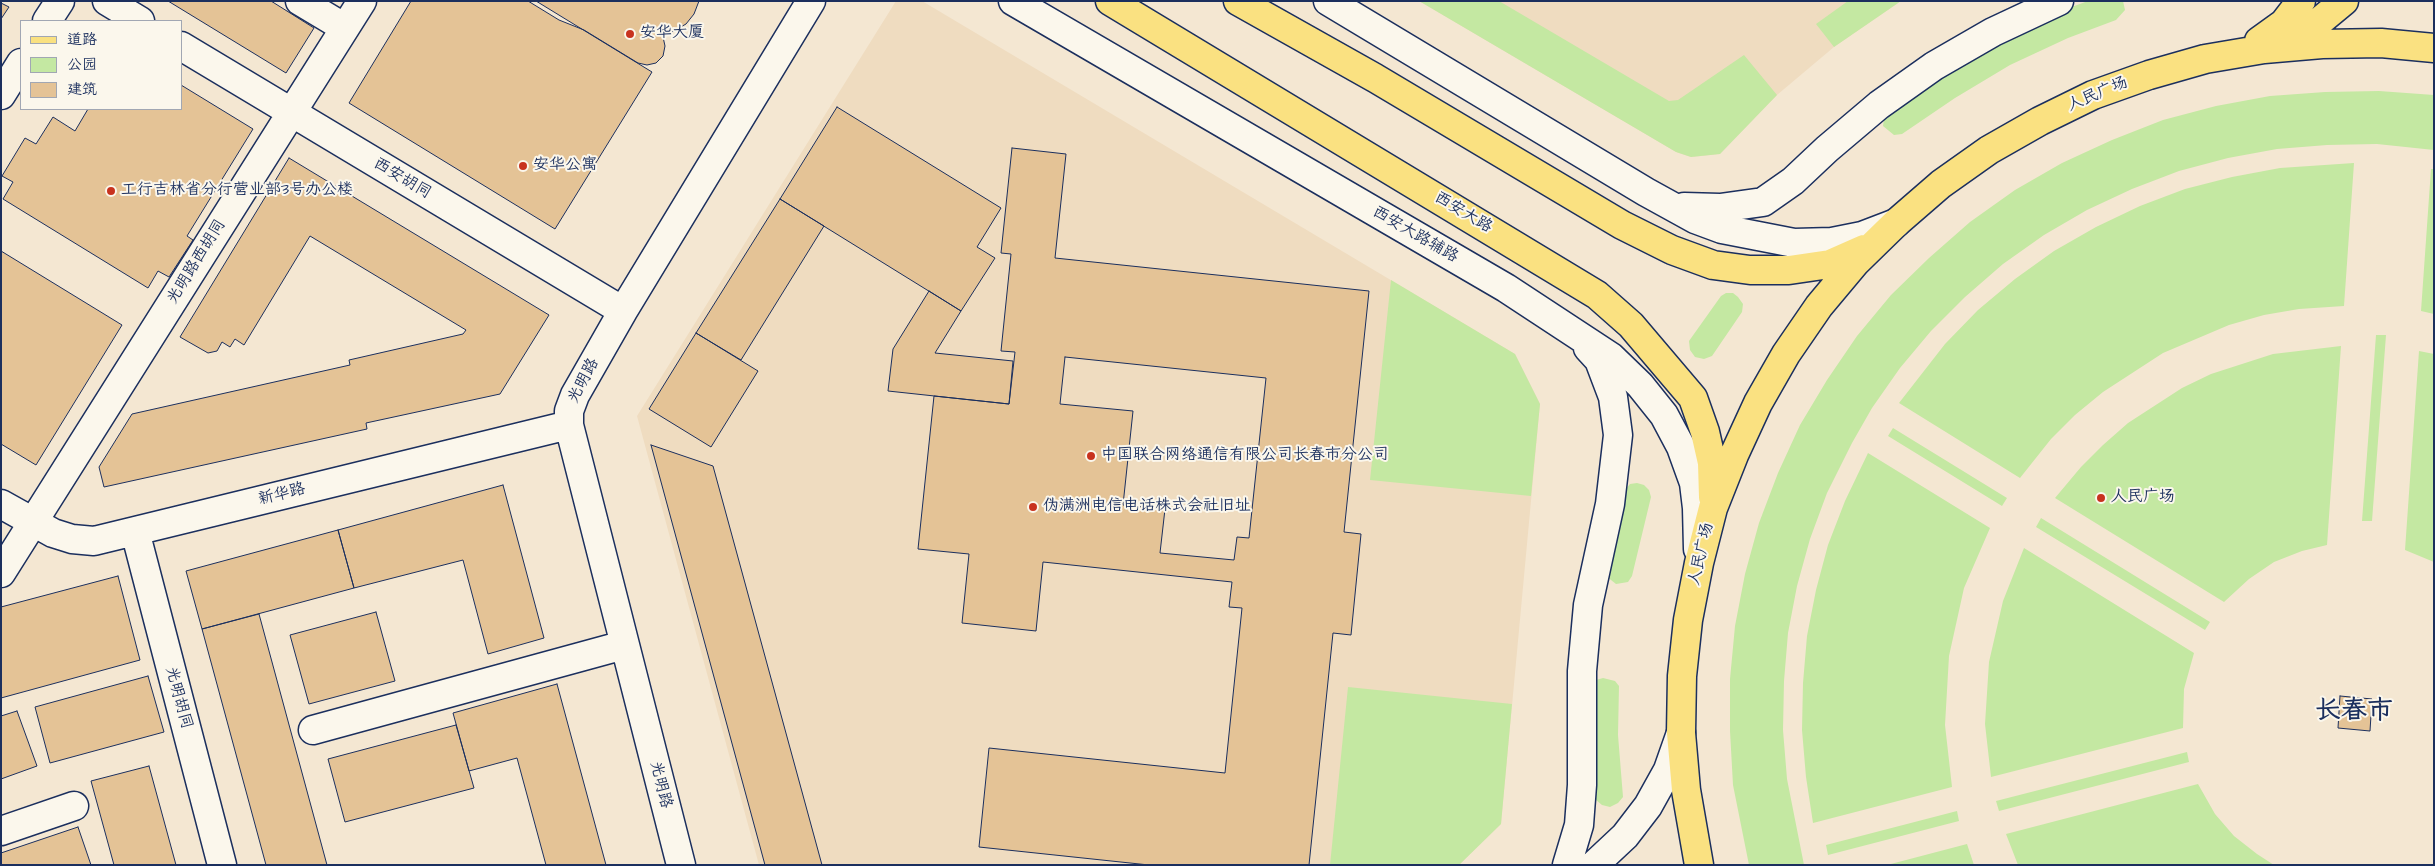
<!DOCTYPE html>
<meta charset="utf-8">
<style>
body{margin:0}
#map{position:relative;width:2435px;height:866px;overflow:hidden;background:#f4e7d2;font-family:"Architects Daughter","LXGW WenKai TC",sans-serif}
canvas{display:block}
.frame{position:absolute;inset:0;border:2px solid #1b2f5e;pointer-events:none}
.legend{position:absolute;left:20px;top:20px;width:162px;height:90px;box-sizing:border-box;background:#fbf7ec;border:1px solid #a1a7b3;margin:0;padding:6px 9px;list-style:none;font-size:15px;color:#1b2f5e}
.legend li{display:flex;align-items:center;gap:10px;height:25px}
.legend b{width:25px;border:1px solid #a1a7b3}
</style>
<div id="map">
<canvas width="2435" height="866"></canvas>
<div class="frame"></div>
<ul class="legend">
<li><b style="height:6px;background:#fae181"></b>道路</li>
<li><b style="height:14px;background:#c4e8a2"></b>公园</li>
<li><b style="height:14px;background:#e4c396"></b>建筑</li>
</ul>
</div>
<script>
const g = document.querySelector('canvas').getContext('2d');
g.lineJoin = 'round';
function fillPath(path, color) { g.fillStyle = color; g.fill(path, 'evenodd'); }
const poly = rows => new Path2D(rows.map(r => 'M' + r).join(''));
function stroke(path, color, width, dash) { g.strokeStyle = color; g.lineWidth = width; g.lineCap = dash ? 'butt' : 'round'; g.setLineDash(dash || []); g.stroke(path); }
function label(font, color, halo, rows, align = 'center') {
  g.font = font + ' "Architects Daughter","LXGW WenKai TC",sans-serif'; g.lineWidth = 4; g.setLineDash([]); g.textBaseline = 'middle'; g.strokeStyle = halo; g.fillStyle = color; for (const [text, x, y, turn = 0] of rows) {
    g.save(); g.translate(x, y); g.rotate((+turn || 0) * Math.PI / 180); g.textAlign = isNaN(turn) ? turn : align; if (halo) g.strokeText(text, 0, 0); g.fillText(text, 0, 0); g.restore();
  }
}
fillPath(poly([
 [896,1,922,1,1515,354,1540,404,1501,824,1459,865,759,865,637,416],
 [1419,1,1901,1,1834,47,1777,95,1720,154,1691,157,1676,152]
]), '#efdcc0');
fillPath(poly([
 [1419,1,1499,1,1669,101,1678,100,1744,55,1777,95,1720,154,1691,157,1676,152],
 [1848,1,1901,1,1834,47,1816,24],
 [2088,1,2123,1,2125,10,2116,20,2068,38,2010,65,1955,98,1902,134,1894,135,1883,126,1885,113,1940,75,2058,12],
 [2379,91,2434,95,2434,150,2377,144,2327,145,2277,149,2228,158,2179,171,2132,189,2087,210,2044,235,2003,264,1965,297,1931,331,1900,368,1872,408,1852,443,1827,493,1810,539,1797,586,1788,633,1784,681,1783,730,1787,779,1804,865,1749,865,1733,785,1730,731,1730,679,1735,626,1745,574,1759,523,1778,473,1800,425,1827,380,1857,336,1891,295,1929,258,1970,222,2015,190,2062,163,2112,140,2163,120,2216,106,2270,96,2325,92],
 [2354,163,2344,306,2299,309,2264,315,2229,325,2163,353,2103,392,2075,415,2051,439,2020,478,1899,403,1945,344,1978,310,2015,279,2054,251,2096,227,2140,206,2185,189,2232,177,2280,168],
 [2431,169,2434,169,2434,314,2421,311],
 [1391,280,1515,354,1540,404,1531,496,1370,480],
 [1726,293,1733,293,1738,297,1743,304,1742,312,1712,356,1704,359,1695,357,1690,350,1689,341,1721,296],
 [2376,335,2386,335,2372,521,2362,521],
 [2341,346,2327,545,2302,551,2274,562,2249,579,2224,602,2055,498,2081,467,2103,445,2128,423,2182,388,2211,374,2273,354],
 [2419,351,2434,354,2434,562,2405,550],
 [1893,428,2007,498,2002,506,1888,436],
 [1868,453,1990,528,1964,588,1949,656,1945,725,1952,787,1813,823,1806,777,1802,730,1803,683,1807,636,1816,590,1828,545,1845,501],
 [1637,483,1644,485,1649,490,1651,497,1632,576,1628,582,1616,584,1606,576,1625,490,1630,484],
 [2041,518,2210,622,2205,630,2036,527],
 [2024,548,2194,653,2184,689,2183,728,1991,777,1985,724,1989,662,2003,601],
 [1603,678,1615,681,1619,686,1618,735,1623,797,1618,803,1610,807,1602,805,1596,800,1592,736,1592,685,1596,680],
 [1348,687,1512,704,1501,824,1459,865,1330,865],
 [2187,752,2189,762,1999,811,1996,801],
 [2198,784,2215,814,2234,836,2257,854,2274,865,2018,865,2006,834],
 [1957,811,1959,821,1828,855,1826,845],
 [1967,844,1974,865,1887,865]
]), '#c4e8a2');
const building = poly([
 [168,1,271,1,314,28,286,73,168,1],
 [411,1,536,1,652,72,555,229,349,103,411,1],
 [528,1,699,1,694,14,686,24,663,37,665,46,663,56,656,63,647,65,638,63,584,30,559,20,528,1],
 [1,3,9,7,1,19,1,3],
 [181,85,253,129,187,236,193,240,169,277,158,271,148,288,3,199,13,182,2,176,25,138,36,144,53,117,75,131,88,109,181,109,181,85],
 [837,107,1001,208,977,247,995,258,961,311,780,199,837,107],
 [1012,148,1066,154,1055,258,1369,291,1344,532,1361,534,1351,635,1333,633,1309,865,1149,865,979,847,989,748,1225,773,1242,608,1229,607,1232,582,1043,562,1036,631,962,623,969,554,918,549,934,396,1009,404,1015,352,1001,351,1011,254,1001,253,1012,148],
 [1065,357,1266,378,1249,538,1237,537,1234,560,1160,553,1165,509,1123,505,1133,411,1060,404,1065,357],
 [289,158,549,315,500,394,366,423,367,429,104,487,99,467,132,414,350,365,349,360,463,334,466,330,310,236,244,345,235,339,230,347,222,342,217,351,208,353,180,337,289,158],
 [780,199,824,226,741,360,696,333,780,199],
 [1,251,122,325,36,465,1,444,1,251],
 [929,291,961,311,935,353,1013,361,1009,404,888,391,893,349,929,291],
 [696,333,758,371,711,447,649,409,696,333],
 [651,445,713,466,822,865,765,865,651,445],
 [503,485,544,638,488,654,463,560,354,588,338,530,503,485],
 [338,530,354,588,202,629,186,571,338,530],
 [118,576,140,660,1,698,1,607,118,576],
 [376,612,395,681,309,704,290,635,376,612],
 [259,614,327,865,266,865,202,629,259,614],
 [148,676,164,732,50,763,35,707,148,676],
 [557,684,606,865,546,865,517,758,469,771,453,713,557,684],
 [2340,696,2372,699,2370,731,2338,728,2340,696],
 [17,711,37,766,1,779,1,716,17,711],
 [456,725,474,788,345,822,328,759,456,725],
 [149,766,176,865,114,865,91,781,149,766],
 [78,827,91,865,1,865,1,853,78,827]
]);
fillPath(building, '#e4c396');
stroke(building, '#1b2f5e', 1);
const minor = poly([
 [107,1,140,21],
 [300,1,345,28],
 [1013,1,1506,288,1611,357,1640,385,1664,415,1681,447,1694,483,1697,508,1698,549],
 [1328,1,1646,192,1695,219,1722,229,1794,243,1832,242,1862,236,1896,223],
 [47,21,60,1],
 [181,46,623,311],
 [1,95,21,63],
 [1684,207,1720,208,1763,202,1793,181,1827,149,1879,105,1934,66,1993,32,2059,1],
 [1,504,53,533,72,539,94,541,569,425],
 [135,531,222,865],
 [1,573,362,1],
 [313,730,624,645],
 [1,831,74,806],
 [681,865,569,425,569,411,575,395,623,311,811,1],
 [1567,865,1579,825,1582,785,1582,671,1588,605,1610,504,1618,435,1613,397,1599,360,1588,348],
 [1594,865,1625,836,1648,806,1668,770,1681,733]
]);
const major = poly([
 [1110,1,1597,295,1631,325,1693,398,1705,432,1712,463,1713,497],
 [1238,1,1375,78,1622,225,1672,250,1713,265,1750,270,1789,270,1830,264,1864,249],
 [2259,41,2284,23,2301,1],
 [2283,41,2315,25,2344,1],
 [1699,865,1686,790,1681,733,1682,676,1688,620,1699,563,1713,508,1734,455,1758,403,1786,354,1819,306,1855,263,1896,223,1941,184,1989,150,2040,121,2093,95,2149,75,2205,59,2264,49,2322,44,2381,43,2434,48]
]);
stroke(minor, '#1b2f5e', 31);
stroke(major, '#1b2f5e', 31);
stroke(minor, '#fbf7ec', 28);
stroke(major, '#fae181', 28);
for (const [x, y, r, color] of [
 [630,34,5,"#c8321e"],
 [523,166,5,"#c8321e"],
 [111,191,5,"#c8321e"],
 [1091,456,5,"#c8321e"],
 [2101,498,5,"#c8321e"],
 [1033,507,5,"#c8321e"]
]) { const dot = new Path2D(); dot.arc(x, y, r, 0, 2 * Math.PI); g.fillStyle = color; g.fill(dot); stroke(dot, '#fbf7ec', 2); }
label('16px', '#1b2f5e', '#fbf7ec', [
 ["安华大厦",640,34],
 ["安华公寓",533,166],
 ["工行吉林省分行营业部3号办公楼",121,191],
 ["中国联合网络通信有限公司长春市分公司",1101,456],
 ["人民广场",2111,498],
 ["伪满洲电信电话株式会社旧址",1043,507]
], 'left');
label('16px', '#1b2f5e', '#fbf7ec', [
 ["人民广场",2098,95,-23],
 ["西安胡同",402,179,31],
 ["西安大路",1463,213,31],
 ["西安大路辅路",1415,235,30],
 ["光明路西胡同",197,262,-58],
 ["光明路",584,381,-62],
 ["新华路",282,495,-14],
 ["人民广场",1702,554,-77],
 ["光明胡同",178,698,75],
 ["光明路",660,785,76]
]);
label('bold 26px', '#1b2f5e', '#fbf7ec', [
 ["长春市",2354,713]
]);
</script>
